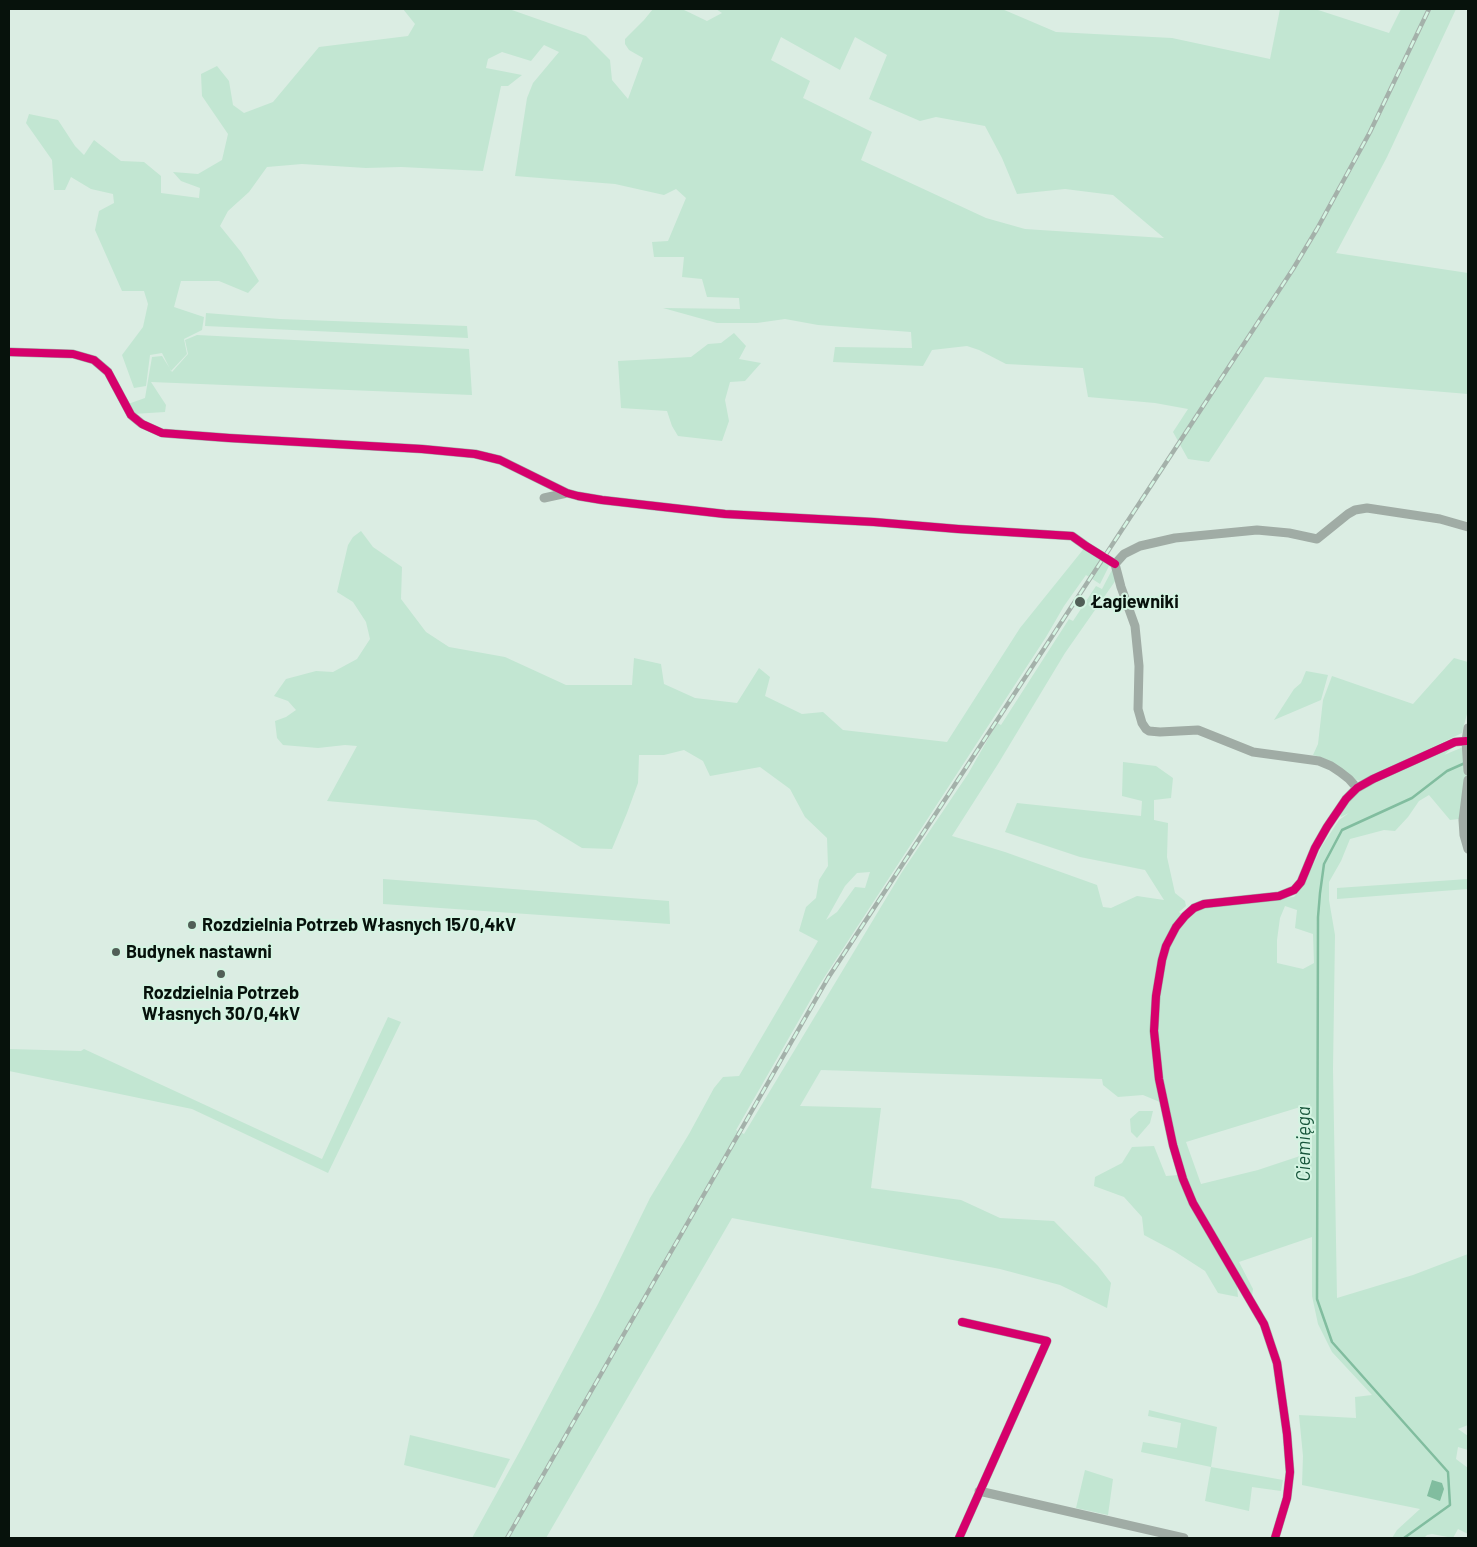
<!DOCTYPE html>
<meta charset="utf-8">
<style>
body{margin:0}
#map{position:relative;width:1477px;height:1547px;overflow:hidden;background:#dbede3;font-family:Barlow,sans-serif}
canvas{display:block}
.frame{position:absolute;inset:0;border:10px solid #07120c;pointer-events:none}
</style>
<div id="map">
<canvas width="1477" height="1547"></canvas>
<div class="frame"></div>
</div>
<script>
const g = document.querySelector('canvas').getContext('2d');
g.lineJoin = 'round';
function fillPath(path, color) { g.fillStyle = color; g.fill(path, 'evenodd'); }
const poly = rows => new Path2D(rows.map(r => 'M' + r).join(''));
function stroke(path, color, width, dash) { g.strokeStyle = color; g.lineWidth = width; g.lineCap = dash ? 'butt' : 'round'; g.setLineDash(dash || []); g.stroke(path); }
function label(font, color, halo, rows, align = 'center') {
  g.font = font + ' Barlow,sans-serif'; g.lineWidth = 4; g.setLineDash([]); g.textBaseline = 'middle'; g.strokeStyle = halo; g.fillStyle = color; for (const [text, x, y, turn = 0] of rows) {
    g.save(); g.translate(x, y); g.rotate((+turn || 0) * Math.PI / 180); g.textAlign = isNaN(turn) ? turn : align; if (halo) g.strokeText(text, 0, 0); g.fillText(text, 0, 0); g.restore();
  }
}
fillPath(poly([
 [403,9,509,9,586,36,610,60,612,80,628,99,643,58,629,50,625,44,625,39,644,20,653,9,682,9,707,21,722,13,716,9,1002,9,1056,32,1172,38,1270,59,1280,9,1315,9,1389,33,1401,9,1456,9,1387,157,1336,253,1468,273,1468,394,1265,377,1209,462,1188,459,1173,432,1188,409,1155,403,1088,397,1083,368,1006,364,979,350,967,346,932,350,923,366,833,362,835,347,912,348,911,332,818,325,785,319,757,323,717,323,663,308,740,309,739,298,707,297,702,279,682,277,684,257,654,257,652,242,668,241,686,198,676,189,664,195,615,184,515,176,527,98,533,83,559,52,544,45,531,61,502,52,488,59,486,68,522,75,508,86,501,86,483,171,401,167,366,168,302,164,267,167,249,192,228,211,220,226,241,252,259,281,248,293,219,281,181,281,174,307,204,317,202,330,184,339,187,354,171,371,162,353,150,355,146,386,134,388,122,355,143,327,148,304,144,291,122,291,95,230,99,211,114,203,113,194,91,189,71,177,65,190,54,190,52,160,26,123,29,114,58,120,75,146,84,155,94,140,121,161,144,162,161,176,161,193,199,198,200,188,181,181,173,172,198,174,222,160,228,134,202,96,201,74,217,66,229,81,233,105,244,113,273,102,319,47,408,36,415,24],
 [781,37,840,70,855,37,887,55,869,99,920,121,936,117,985,126,1002,158,1017,194,1065,189,1113,195,1164,238,1025,229,986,218,861,160,872,132,803,98,810,81,771,60],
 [206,313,280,319,467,326,468,338,205,326],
 [734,333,746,346,739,359,761,363,745,381,730,382,725,400,729,421,722,441,678,436,672,426,667,411,621,408,618,361,691,357,708,344,721,343],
 [197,335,469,349,472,395,151,382,166,405,165,412,133,414,128,404,145,398,152,357,162,356,172,372,188,354,185,340],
 [361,531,373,547,402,567,401,599,426,632,449,647,505,657,566,685,632,685,634,658,661,664,664,684,695,698,737,703,759,668,770,677,765,696,802,714,823,712,843,730,947,742,1020,628,1086,546,1115,564,1118,577,1065,653,998,764,952,836,1005,852,1097,885,1103,907,1111,908,1137,896,1164,900,1145,870,1080,857,1005,832,1017,803,1141,816,1142,801,1122,796,1123,762,1156,766,1173,778,1171,798,1154,800,1154,820,1168,823,1167,857,1175,893,1185,901,1186,906,1179,912,1186,918,1195,909,1215,905,1294,897,1304,885,1322,846,1339,820,1349,813,1341,817,1340,814,1352,797,1361,789,1457,744,1444,755,1468,745,1468,818,1450,820,1429,795,1419,801,1408,817,1395,831,1384,830,1350,839,1341,861,1329,882,1329,900,1335,935,1333,1069,1337,1298,1413,1275,1468,1254,1468,1425,1458,1429,1468,1436,1468,1450,1458,1447,1456,1459,1468,1468,1468,1534,1458,1529,1453,1538,1432,1534,1427,1535,1424,1538,1392,1538,1397,1530,1420,1509,1302,1485,1303,1456,1299,1415,1356,1418,1355,1397,1372,1395,1332,1352,1318,1324,1312,1296,1312,1237,1239,1262,1253,1289,1252,1296,1205,1219,1185,1174,1167,1105,1143,1095,1118,1097,1103,1085,1102,1079,821,1070,800,1106,881,1108,871,1188,961,1200,1000,1218,1054,1221,1098,1266,1111,1283,1107,1308,1060,1285,1000,1269,732,1218,546,1538,472,1538,521,1449,598,1304,650,1198,689,1134,714,1088,723,1077,739,1076,818,941,799,931,806,907,816,898,819,880,828,866,827,838,805,817,790,789,760,767,710,776,703,761,684,750,664,755,639,755,638,783,627,813,612,849,582,848,536,820,327,801,357,746,345,745,318,748,283,745,277,738,275,721,286,717,296,710,288,701,274,696,286,679,316,671,333,672,357,659,370,639,366,622,353,602,337,592,348,545,353,537],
 [1109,566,1113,568,1102,589,1096,586,1073,621,1069,619,1001,725,997,723,968,774,902,872,744,1134,736,1130,818,987,1046,637,1064,606,1086,575,1100,584],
 [870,872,865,888,855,887,837,912,826,920,845,886,857,873],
 [1285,906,1297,910,1295,928,1313,934,1314,963,1303,969,1277,963,1277,940,1280,918],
 [1310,1104,1312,1125,1312,1152,1258,1170,1201,1184,1186,1142],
 [1454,658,1468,662,1468,710,1462,733,1362,781,1356,780,1323,758,1313,755,1318,744,1323,700,1332,676,1413,704],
 [1306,671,1328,675,1321,700,1274,720,1294,689,1301,683],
 [383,879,669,901,670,924,383,904],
 [1468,879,1468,889,1337,899,1337,888],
 [388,1017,401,1022,328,1173,192,1109,9,1071,9,1049,81,1051,84,1049,322,1159],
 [1139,1111,1153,1111,1150,1123,1137,1138,1131,1132,1130,1119],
 [1154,1146,1166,1176,1179,1175,1191,1206,1237,1286,1238,1297,1218,1293,1205,1271,1174,1251,1144,1235,1142,1217,1124,1197,1094,1186,1095,1177,1122,1163,1132,1147],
 [1149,1410,1217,1427,1211,1467,1283,1480,1281,1491,1252,1487,1249,1511,1205,1501,1211,1467,1141,1452,1143,1442,1177,1448,1181,1423,1148,1416],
 [410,1435,510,1459,495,1488,404,1465],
 [1085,1470,1113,1479,1108,1515,1076,1508]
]), '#c2e6d2');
fillPath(poly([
 [1432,1480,1442,1483,1444,1489,1440,1501,1427,1496]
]), '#81bd9f');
stroke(poly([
 [1404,1538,1450,1505,1448,1472,1332,1342,1317,1299,1318,917,1320,893,1324,864,1342,830,1412,798,1447,771,1465,763]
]), '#81bd9f', 2.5);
stroke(poly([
 [9,352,73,354,94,360,108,372,131,415,142,424,162,433,229,438,422,449,475,454,500,460,567,493,578,496,602,500,725,514,874,522,958,529,1072,536,1086,546,1115,564],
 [544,498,567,493],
 [1468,728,1466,741,1468,771],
 [1468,780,1463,820,1464,835,1468,849],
 [1357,788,1349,779,1340,772,1331,766,1319,761,1253,752,1198,730,1160,732,1149,731,1146,729,1142,723,1138,709,1139,666,1135,626,1121,587,1115,564,1124,554,1140,546,1175,538,1257,530,1289,533,1317,539,1348,514,1355,510,1367,508,1440,519,1468,527],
 [979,1491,1184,1538],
 [959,1538,1047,1341,962,1322],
 [1275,1538,1287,1498,1290,1472,1287,1434,1277,1363,1264,1324,1193,1203,1183,1179,1173,1145,1159,1079,1154,1031,1156,996,1162,960,1166,946,1176,927,1185,916,1194,908,1204,904,1279,896,1294,890,1301,882,1315,848,1327,827,1346,799,1357,788,1373,779,1455,742,1466,741]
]), '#a0aca5', 9);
const rail = poly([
 [507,1538,828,978,1293,269,1317,229,1370,132,1429,9]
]);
stroke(rail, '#a4b1aa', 4.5);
stroke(rail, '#d4f4e2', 2.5, [8]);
stroke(poly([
 [9,352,73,354,94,360,108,372,131,415,142,424,162,433,229,438,422,449,475,454,500,460,567,493,578,496,602,500,725,514,874,522,958,529,1072,536,1086,546,1115,564],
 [959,1538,1047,1341,962,1322],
 [1275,1538,1287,1498,1290,1472,1287,1434,1277,1363,1264,1324,1193,1203,1183,1179,1173,1145,1159,1079,1154,1031,1156,996,1162,960,1166,946,1176,927,1185,916,1194,908,1204,904,1279,896,1294,890,1301,882,1315,848,1327,827,1346,799,1357,788,1373,779,1455,742,1466,741]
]), '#d6006c', 8);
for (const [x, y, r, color] of [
 [1080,602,6,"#515f57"],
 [192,925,5,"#515f57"],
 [116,952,5,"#515f57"],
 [221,974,5,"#515f57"]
]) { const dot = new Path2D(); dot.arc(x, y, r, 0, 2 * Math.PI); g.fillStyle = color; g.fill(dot); stroke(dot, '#d4f4e2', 2); }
label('bold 18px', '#07120c', '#d4f4e2', [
 ["Łagiewniki",1091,602],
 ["Rozdzielnia Potrzeb Własnych 15/0,4kV",202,925],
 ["Budynek nastawni",126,952],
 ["Rozdzielnia Potrzeb",221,993,"center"],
 ["Własnych 30/0,4kV",221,1014,"center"]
], 'left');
label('italic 19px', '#18553b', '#d4f4e2', [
 ["Ciemięga",1304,1144,-90]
]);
</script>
